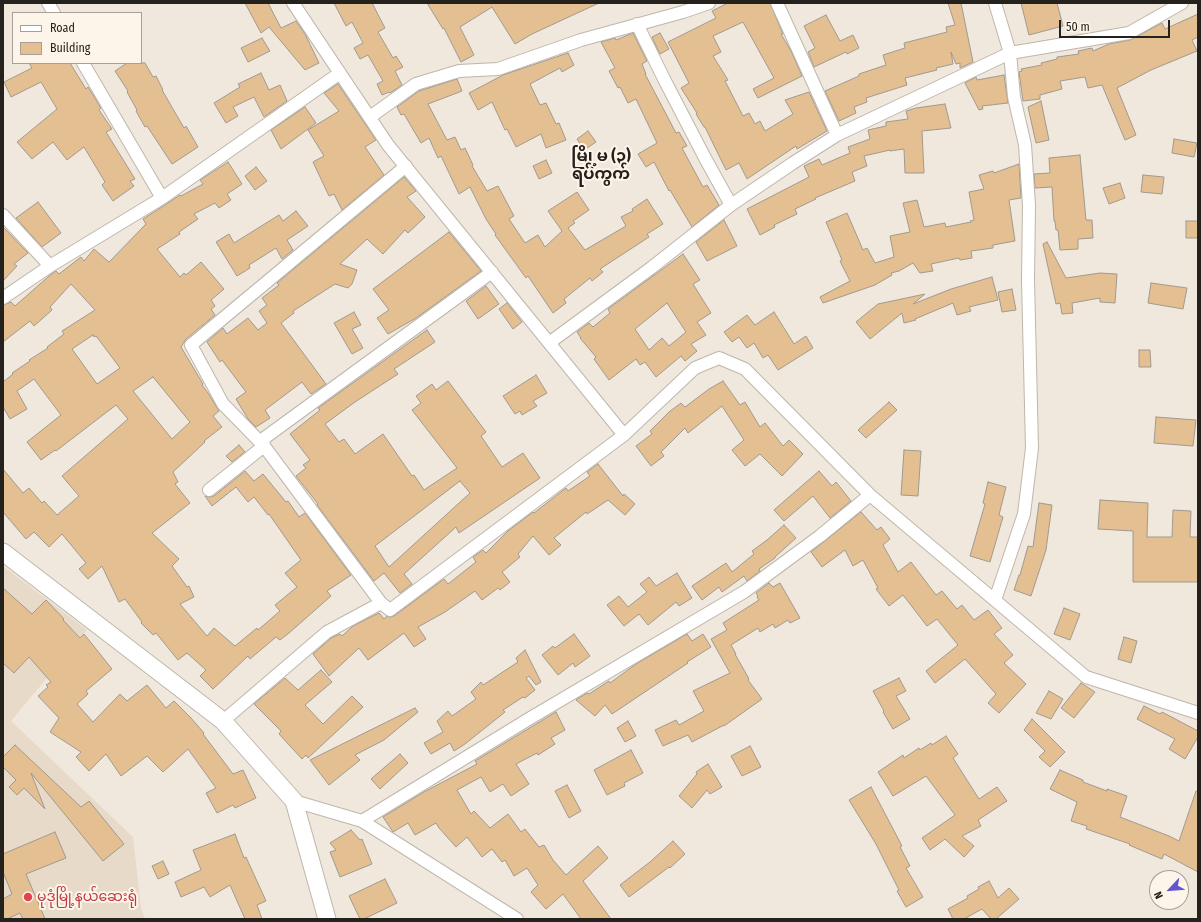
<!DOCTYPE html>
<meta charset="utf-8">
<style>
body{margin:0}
#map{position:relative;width:1201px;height:922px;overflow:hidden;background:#f1e8dd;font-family:"Fira Sans Condensed",sans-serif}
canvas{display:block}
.frame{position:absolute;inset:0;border:4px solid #25211d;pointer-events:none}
.legend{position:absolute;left:12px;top:12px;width:130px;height:52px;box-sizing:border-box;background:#fef5ea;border:1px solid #a7a098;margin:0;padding:5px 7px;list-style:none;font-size:12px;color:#25211d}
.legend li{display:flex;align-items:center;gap:8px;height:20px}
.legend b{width:20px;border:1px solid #a7a098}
.north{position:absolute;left:1149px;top:870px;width:40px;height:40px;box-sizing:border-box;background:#fef5ea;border:1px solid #a7a098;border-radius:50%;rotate:244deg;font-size:11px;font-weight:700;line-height:16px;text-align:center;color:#25211d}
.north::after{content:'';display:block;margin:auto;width:14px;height:18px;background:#6257d0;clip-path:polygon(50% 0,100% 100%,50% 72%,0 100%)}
.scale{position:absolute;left:1059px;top:20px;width:111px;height:18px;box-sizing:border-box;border:2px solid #25211d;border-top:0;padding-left:5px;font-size:12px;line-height:14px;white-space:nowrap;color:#25211d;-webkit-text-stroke:3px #fef5ea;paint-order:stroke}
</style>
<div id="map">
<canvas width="1201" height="922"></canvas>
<div class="frame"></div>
<ul class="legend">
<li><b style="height:5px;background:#fff"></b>Road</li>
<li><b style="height:11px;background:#e3bf92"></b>Building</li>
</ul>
<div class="north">N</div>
<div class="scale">50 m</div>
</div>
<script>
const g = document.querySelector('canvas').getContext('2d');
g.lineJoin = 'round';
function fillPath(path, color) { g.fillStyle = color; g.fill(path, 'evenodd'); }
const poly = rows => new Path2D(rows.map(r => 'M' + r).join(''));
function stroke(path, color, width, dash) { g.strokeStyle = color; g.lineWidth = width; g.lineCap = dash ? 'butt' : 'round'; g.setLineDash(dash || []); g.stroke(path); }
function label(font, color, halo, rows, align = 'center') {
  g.font = font + ' "Fira Sans Condensed","Noto Sans Myanmar",sans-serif'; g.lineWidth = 4; g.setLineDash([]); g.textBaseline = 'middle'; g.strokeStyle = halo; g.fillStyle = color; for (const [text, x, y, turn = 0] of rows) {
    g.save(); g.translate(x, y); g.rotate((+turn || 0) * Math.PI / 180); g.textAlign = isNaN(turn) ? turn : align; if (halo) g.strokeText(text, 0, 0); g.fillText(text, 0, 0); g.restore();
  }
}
fillPath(poly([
 [3,566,87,630,11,721,133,837,141,908,145,919,3,919]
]), '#e8dac9');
const building = poly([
 [245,3,268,3,281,28,296,21,305,34,319,63,305,70,269,27,261,33,245,3],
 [334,3,372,3,385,28,378,32,393,58,396,56,403,67,395,71,402,85,390,93,389,92,382,95,377,84,383,81,368,55,360,59,354,48,363,43,352,22,346,26,334,3],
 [427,3,599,3,532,34,515,44,492,7,460,27,474,55,461,62,444,28,443,29,427,3],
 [728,3,770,3,783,34,781,34,791,51,802,76,758,98,753,89,774,78,743,22,713,36,721,52,713,56,728,80,725,81,743,116,749,113,755,124,760,121,765,131,793,114,785,100,809,92,827,131,797,149,796,146,747,179,739,163,726,170,705,127,704,127,696,114,697,113,681,88,689,83,668,42,716,18,712,11,728,3],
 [948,3,961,3,973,62,960,68,960,63,956,64,951,52,953,64,936,68,937,70,905,78,907,85,866,98,867,102,854,107,856,113,839,121,825,91,859,76,859,74,886,65,883,55,905,48,904,43,947,32,946,27,955,25,948,3],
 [1021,3,1057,3,1063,26,1029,35,1021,3],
 [1198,14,1198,37,1192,40,1197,51,1151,70,1117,88,1136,135,1125,140,1102,85,1088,88,1085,77,1060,81,1062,89,1040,95,1040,99,1023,101,1019,72,1022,71,1021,69,1042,65,1041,63,1057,59,1057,57,1079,54,1078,51,1092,48,1093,51,1109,44,1130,40,1162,23,1165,29,1198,14],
 [826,15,840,41,853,35,859,48,847,54,846,52,814,67,808,52,815,48,804,26,826,15],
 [633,33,647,61,642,64,646,74,645,74,676,133,679,132,687,146,682,148,703,187,707,185,719,205,692,227,670,190,669,191,654,162,646,167,638,154,657,143,636,99,628,103,620,87,618,88,609,71,615,68,601,42,615,38,616,40,633,33],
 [660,33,669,49,660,54,652,37,660,33],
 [262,38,270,51,248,62,241,48,262,38],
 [568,53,574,65,562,72,560,68,530,84,540,105,546,103,556,124,559,123,566,140,546,148,541,134,516,147,507,129,505,130,492,102,478,110,469,93,503,75,568,53],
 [29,63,70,63,86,89,88,87,101,108,99,110,112,129,106,132,135,179,130,181,134,186,113,201,102,185,105,182,84,147,67,160,53,142,32,159,17,142,57,109,41,82,11,97,4,82,32,68,29,63],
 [127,63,145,63,153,77,156,76,163,90,162,90,184,128,186,126,198,147,172,164,147,126,145,127,136,111,137,110,127,92,128,91,115,71,127,63],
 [261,73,269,90,280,85,287,101,264,117,254,97,233,107,238,116,226,123,214,103,240,87,238,84,261,73],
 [1004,75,1008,103,982,106,983,109,979,110,965,83,976,77,977,80,1004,75],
 [457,79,462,91,428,104,447,140,455,137,461,150,465,148,473,165,472,166,487,191,498,186,514,216,509,219,525,243,538,235,545,247,562,231,548,211,577,192,589,210,573,221,575,223,568,228,585,250,626,226,621,217,633,211,632,209,647,199,663,224,647,234,649,237,600,269,603,272,592,281,590,278,564,299,566,303,553,313,528,276,526,278,495,235,496,234,486,219,470,187,459,194,441,156,438,158,429,138,421,143,404,114,401,115,397,107,419,91,457,79],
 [338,84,376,140,365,147,384,175,342,210,334,194,329,196,313,162,324,156,308,130,339,111,324,93,338,84],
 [1041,101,1049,140,1036,143,1028,107,1041,101],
 [945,104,951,128,922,131,924,173,905,173,904,149,890,151,890,150,864,156,867,166,852,172,855,181,815,198,816,199,795,209,797,214,774,225,775,227,760,235,747,209,809,177,804,166,819,159,822,165,850,153,848,147,870,139,868,130,886,126,886,122,908,119,906,111,916,108,945,104],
 [305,107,316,123,281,149,271,130,305,107],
 [588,131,596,142,584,150,577,139,588,131],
 [1174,139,1197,143,1194,157,1172,153,1174,139],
 [1080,155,1086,220,1092,220,1093,238,1078,239,1078,249,1060,250,1058,230,1056,230,1055,221,1054,221,1052,187,1035,188,1034,174,1050,173,1049,158,1080,155],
 [546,160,552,173,539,179,533,166,546,160],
 [228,162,242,184,227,194,231,200,219,208,215,203,194,214,198,219,179,232,180,234,157,249,180,277,184,273,186,275,201,262,224,289,211,300,215,306,211,309,215,315,186,339,181,347,203,384,202,385,208,393,219,411,213,416,222,427,204,441,205,442,173,472,178,482,175,484,190,503,152,533,179,559,172,566,187,587,189,586,194,597,180,604,207,636,214,628,235,646,257,628,258,630,280,611,275,605,297,587,285,573,301,560,269,514,268,515,254,497,248,502,236,487,212,506,205,496,210,497,214,496,245,471,254,481,263,474,286,502,288,501,299,517,305,513,351,575,327,591,331,596,289,633,280,640,276,637,250,659,248,656,213,689,200,676,206,670,187,653,178,660,156,633,153,635,141,623,142,622,125,599,119,602,102,566,88,579,79,569,86,563,62,534,49,547,34,532,26,539,3,512,3,469,23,493,29,488,42,503,44,501,57,515,79,496,62,476,128,419,116,405,56,451,55,450,41,460,27,442,61,415,34,379,17,391,27,409,10,419,3,407,3,382,13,374,12,373,30,361,29,360,48,348,47,347,64,334,62,331,95,310,71,284,50,307,52,310,34,326,30,321,3,342,3,305,11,302,15,306,49,276,56,271,59,274,81,257,84,261,94,249,109,262,146,224,143,219,162,207,180,195,181,196,203,184,200,180,228,162],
 [93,335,94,337,96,336,120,368,97,384,72,349,93,335],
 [153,377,190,422,172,439,133,391,153,377],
 [1019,164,1021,198,1009,200,1015,241,993,245,993,248,971,251,972,258,960,260,959,258,931,264,933,271,920,273,913,263,899,271,891,273,892,275,875,285,823,303,820,297,850,281,840,261,842,260,826,222,847,213,863,250,867,248,875,263,894,257,890,236,910,232,903,203,917,200,924,227,945,223,946,227,971,222,970,221,974,220,969,192,984,189,979,175,993,171,994,173,1019,164],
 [256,167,267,181,255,190,245,176,256,167],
 [1143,175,1164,177,1162,194,1141,192,1143,175],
 [404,177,416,191,407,197,425,217,408,233,405,230,383,254,367,239,340,264,357,270,352,284,348,288,335,284,293,311,294,313,281,323,326,384,311,394,302,382,265,410,270,418,256,427,248,419,236,399,246,392,222,360,220,362,207,342,223,328,227,334,248,318,258,330,267,323,259,311,267,305,262,298,279,285,277,283,404,177],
 [1120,183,1125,198,1109,204,1103,188,1120,183],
 [38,202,61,233,42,247,16,218,38,202],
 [296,211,308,226,287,240,293,250,282,259,276,248,249,265,250,268,237,276,216,242,229,234,234,243,279,215,283,221,296,211],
 [724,220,737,246,707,261,696,242,724,220],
 [1186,221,1198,221,1198,238,1186,238,1186,221],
 [3,227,28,253,14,264,17,266,3,281,3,227],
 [449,232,481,271,416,318,388,334,377,318,389,310,373,289,449,232],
 [1047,242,1066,278,1100,273,1117,274,1115,303,1100,302,1100,298,1072,303,1073,313,1062,314,1060,303,1056,304,1043,244,1047,242],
 [683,254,700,280,693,284,711,313,697,322,706,335,691,344,697,351,685,361,681,356,656,377,645,362,640,365,636,359,609,380,594,359,596,357,580,338,581,338,577,332,589,323,593,327,610,313,608,309,683,254],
 [667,303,686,332,669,346,662,338,649,350,635,329,667,303],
 [992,277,998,300,969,307,971,311,957,315,953,303,915,319,916,320,904,323,902,313,870,339,856,322,878,304,925,294,913,304,951,289,992,277],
 [1151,283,1187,288,1183,309,1148,303,1151,283],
 [486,286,499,304,478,319,466,301,486,286],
 [1012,289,1016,310,1002,312,998,292,1012,289],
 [507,303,522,322,513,329,499,309,507,303],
 [354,312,361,325,352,329,363,348,352,354,334,323,354,312],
 [774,312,794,344,806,336,813,348,778,370,768,355,763,358,754,343,747,348,739,337,732,342,724,332,747,315,755,325,774,312],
 [427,330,435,342,394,369,398,374,355,402,325,424,339,442,344,439,355,454,383,434,412,476,414,475,424,490,457,468,412,410,421,403,416,396,432,384,436,390,448,381,486,432,481,436,502,467,523,453,540,478,459,533,456,527,404,574,412,584,400,593,384,573,374,581,317,505,318,504,296,476,306,468,303,465,310,460,290,434,320,410,318,408,396,352,427,330],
 [460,481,470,493,389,567,375,546,460,481],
 [1139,350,1150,350,1151,367,1139,367,1139,350],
 [536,375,547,393,533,401,537,406,522,415,520,411,515,414,503,396,536,375],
 [723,381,740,405,745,402,760,427,765,423,783,446,789,440,803,454,782,476,760,454,745,466,732,450,744,440,722,406,688,433,685,428,661,452,664,456,651,466,636,446,652,434,650,431,669,412,681,403,685,407,709,389,723,381],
 [889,402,897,410,866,438,858,430,889,402],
 [1156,417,1196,420,1193,446,1154,443,1156,417],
 [239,445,245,452,232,462,226,456,239,445],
 [904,450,921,451,918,496,901,495,904,450],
 [598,464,623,496,624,494,635,504,625,515,608,500,587,514,586,512,554,538,561,545,549,555,533,536,518,554,520,557,502,572,510,582,500,590,498,588,482,600,475,591,445,612,418,627,426,639,414,647,404,633,368,660,359,648,329,676,313,654,331,638,340,634,342,636,353,626,379,613,384,619,387,616,390,617,394,616,444,579,448,584,476,562,473,557,483,550,486,553,508,531,533,512,534,513,566,488,568,491,590,476,587,472,598,464],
 [819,471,832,486,836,482,851,501,830,518,813,496,784,521,774,510,819,471],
 [988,482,1006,487,999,515,1003,517,990,562,970,556,985,504,983,503,988,482],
 [1100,500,1148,503,1147,537,1172,537,1173,510,1191,511,1190,537,1198,537,1198,582,1133,582,1133,531,1098,529,1100,500],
 [1039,503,1052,505,1046,550,1031,596,1014,590,1019,575,1020,575,1028,546,1033,547,1039,503],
 [861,512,877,530,881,527,890,539,883,545,898,572,911,562,936,595,942,591,957,609,962,605,974,620,988,610,1002,628,994,634,1013,655,1004,663,1026,684,999,713,988,703,996,694,965,659,935,683,926,671,958,645,937,619,927,626,903,595,889,606,876,589,878,588,863,560,853,566,845,550,822,567,811,552,861,512],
 [784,525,796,538,775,557,775,558,759,569,760,571,747,581,744,576,722,592,719,587,702,600,692,586,726,563,732,572,754,554,752,551,767,540,784,525],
 [677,573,692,598,679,606,676,602,648,625,639,614,624,626,607,605,619,596,628,607,647,592,640,584,649,577,656,586,677,573],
 [769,583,773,587,780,583,800,618,790,623,788,620,775,628,773,624,760,632,758,628,731,645,736,654,735,654,749,679,748,680,762,699,724,726,724,725,692,742,688,735,663,746,655,730,676,720,679,725,704,711,693,691,730,673,711,639,727,630,723,623,759,600,757,597,758,596,756,593,769,583],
 [3,588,32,614,46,600,64,619,63,620,80,638,84,634,112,669,86,691,88,694,77,704,93,722,120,694,127,701,147,685,166,708,174,701,191,718,204,733,203,734,233,774,243,770,256,798,235,808,233,805,217,813,206,793,216,788,188,749,163,772,147,756,121,776,106,754,89,771,76,757,81,752,50,732,59,718,38,696,48,687,46,685,51,682,29,657,14,673,3,663,3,588],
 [1064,608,1080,614,1070,640,1054,634,1064,608],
 [574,634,590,656,575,667,573,663,558,675,542,655,553,646,555,648,574,634],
 [687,634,692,641,703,634,711,647,687,662,688,663,612,714,605,705,595,716,576,700,587,693,589,694,609,681,610,683,636,664,687,634],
 [1124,637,1137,641,1131,663,1118,659,1124,637],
 [525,650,541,682,536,685,529,676,526,678,535,690,525,698,523,697,503,710,505,712,465,744,454,751,450,743,431,754,424,743,443,732,437,721,448,711,452,716,476,699,471,692,481,682,483,685,518,662,516,658,525,650],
 [321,670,332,682,305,705,323,724,352,696,363,707,308,758,306,755,302,759,279,734,281,731,254,704,285,678,298,690,321,670],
 [899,678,906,691,896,696,910,719,893,729,883,712,884,711,873,691,899,678],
 [1081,683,1095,692,1074,718,1061,708,1081,683],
 [1049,691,1063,699,1051,719,1036,713,1049,691],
 [1144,706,1160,714,1162,712,1198,731,1198,737,1185,759,1169,749,1175,739,1137,719,1144,706],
 [415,708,418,712,384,740,355,755,360,760,329,785,310,760,415,708],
 [556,712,565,730,551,738,555,744,538,755,537,753,516,764,529,784,511,796,503,784,490,792,481,777,457,790,471,814,474,811,490,828,508,814,521,832,525,829,539,847,544,845,553,860,566,875,598,846,608,858,583,881,611,919,581,919,563,894,546,909,531,892,538,885,527,868,514,876,505,860,502,862,492,849,482,857,467,837,456,847,439,828,436,823,415,835,408,823,393,832,383,817,424,792,477,764,475,761,556,712],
 [1032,719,1065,752,1050,767,1039,757,1045,751,1024,730,1032,719],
 [628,721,636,736,625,742,617,728,628,721],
 [946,736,958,754,953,758,979,799,997,787,1007,801,978,820,981,826,962,836,974,846,964,857,945,839,930,850,922,838,955,815,926,776,893,796,878,772,903,755,904,758,919,748,920,750,931,743,932,745,946,736],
 [15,745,81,807,89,801,124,844,103,861,31,773,45,809,24,788,17,795,9,787,16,780,3,767,3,757,15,745],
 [750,746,761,767,742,776,731,756,750,746],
 [631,750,643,773,624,783,625,786,607,795,594,770,631,750],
 [400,754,408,763,380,789,371,779,400,754],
 [708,764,722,787,710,794,707,790,692,808,679,796,697,774,696,772,708,764],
 [1060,770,1083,780,1083,782,1107,791,1107,789,1127,796,1120,817,1169,836,1179,841,1196,791,1198,791,1198,872,1164,854,1162,859,1129,845,1130,844,1086,829,1087,826,1071,821,1077,802,1050,789,1060,770],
 [567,785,581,811,569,818,555,791,567,785],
 [871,787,902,846,900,847,910,866,906,868,923,897,906,907,897,891,899,890,876,844,849,800,871,787],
 [351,830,360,840,362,839,372,864,340,877,330,852,336,850,330,843,351,830],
 [55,832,66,858,26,874,45,919,23,919,20,913,7,919,3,919,3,899,12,894,3,872,3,854,55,832],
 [235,834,244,858,246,857,266,901,257,905,262,919,245,919,230,885,210,897,204,887,181,897,175,882,201,870,193,850,235,834],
 [673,841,685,854,670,868,669,867,629,897,620,885,650,862,673,841],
 [163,861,169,874,158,879,152,866,163,861],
 [385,879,397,903,364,919,360,919,349,896,385,879],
 [989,881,998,898,1009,888,1019,899,996,919,991,919,982,909,964,919,953,919,948,909,968,898,967,896,979,889,978,887,989,881]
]);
fillPath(building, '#e3bf92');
stroke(building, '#a1998e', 1);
const minor = poly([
 [48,3,54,13],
 [293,3,388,145,624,435],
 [777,3,837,135],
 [637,24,664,79,705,158,731,205],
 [83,63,162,198],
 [370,117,416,84,459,71,498,69,581,40,683,12,709,3],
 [3,215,50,266],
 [3,298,50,266,162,198,340,73],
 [549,343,651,268,731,205,793,163,837,135,1010,53,1129,33,1182,3],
 [209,490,264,446,263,439,492,272],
 [995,600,1024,514,1032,448,1028,280,1029,205,1025,145,1014,97,1010,53,995,3],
 [381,603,264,446,223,404,191,345,406,166],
 [223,721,327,632,381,603,390,610,624,435,695,368,719,358,745,369,870,495,1086,677,1198,713],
 [294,801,362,821,517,919],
 [362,821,532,717,744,592,820,536,870,495]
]);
const secondary = poly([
 [3,552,223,721,294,801,327,919]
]);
stroke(minor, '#beb6ab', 14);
stroke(secondary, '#beb6ab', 19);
stroke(minor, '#fff', 12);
stroke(secondary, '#fff', 17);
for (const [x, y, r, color] of [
 [28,897,5,"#e0444e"]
]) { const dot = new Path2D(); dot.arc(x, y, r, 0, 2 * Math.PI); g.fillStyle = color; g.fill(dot); stroke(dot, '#fef5ea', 1.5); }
label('14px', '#be3a42', '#fef5ea', [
 ["မုဒုံမြို့နယ်ဆေးရုံ",37,897]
], 'left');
label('bold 16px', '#25211d', '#fef5ea', [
 ["မြို့မ (၃)",601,157],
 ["ရပ်ကွက်",601,175]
]);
</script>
